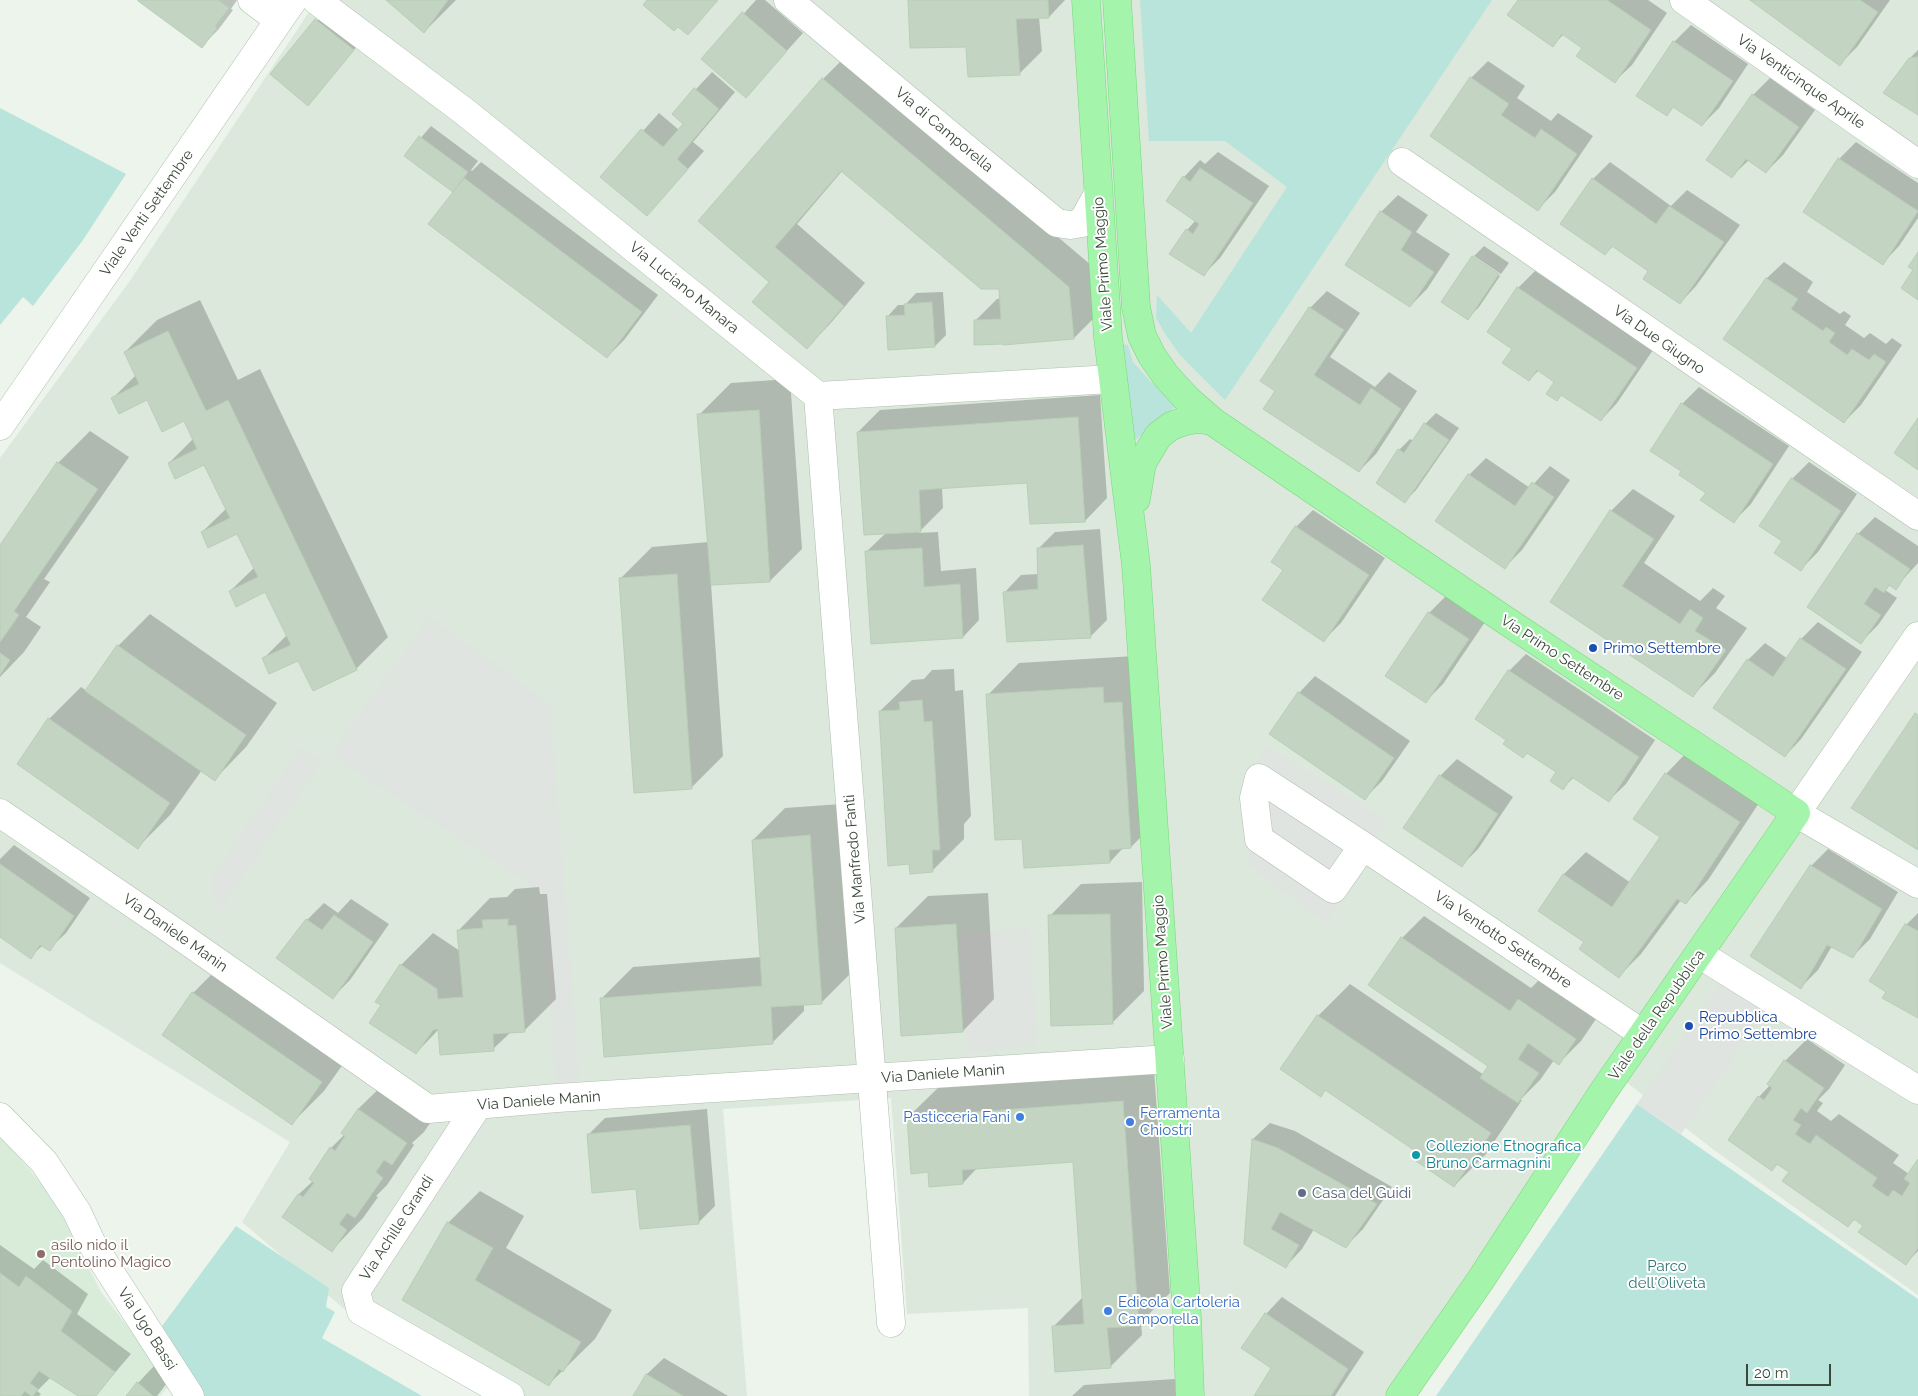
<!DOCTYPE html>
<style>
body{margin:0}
#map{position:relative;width:1918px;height:1396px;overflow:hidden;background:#ecf4ec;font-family:Raleway,sans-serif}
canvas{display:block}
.scale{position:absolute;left:1746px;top:1364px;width:85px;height:22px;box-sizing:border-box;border:2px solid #3b483a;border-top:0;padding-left:6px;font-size:15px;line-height:18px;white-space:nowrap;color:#3b483a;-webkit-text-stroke:4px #fff;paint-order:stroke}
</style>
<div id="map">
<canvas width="1918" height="1396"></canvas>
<div class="scale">20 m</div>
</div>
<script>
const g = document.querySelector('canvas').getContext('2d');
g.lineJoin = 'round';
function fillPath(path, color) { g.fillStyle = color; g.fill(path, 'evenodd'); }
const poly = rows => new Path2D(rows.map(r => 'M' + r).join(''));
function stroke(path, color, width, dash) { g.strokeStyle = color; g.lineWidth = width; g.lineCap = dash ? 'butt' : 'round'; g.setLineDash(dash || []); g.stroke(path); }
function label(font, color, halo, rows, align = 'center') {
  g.font = font + ' Raleway,sans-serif'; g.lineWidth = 4; g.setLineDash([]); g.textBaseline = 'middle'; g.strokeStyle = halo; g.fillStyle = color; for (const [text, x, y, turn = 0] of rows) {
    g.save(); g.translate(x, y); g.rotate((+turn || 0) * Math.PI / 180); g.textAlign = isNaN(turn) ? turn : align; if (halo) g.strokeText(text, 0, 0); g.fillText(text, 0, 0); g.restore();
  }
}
fillPath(poly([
 [317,0,1918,0,1918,1295,1714,1150,1608,1068,1386,1396,1029,1396,1028,1308,907,1314,891,1098,723,1109,747,1396,490,1396,356,1319,242,1222,290,1142,0,963,0,458,129,282]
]), '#dbe8db');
fillPath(poly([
 [0,1136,53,1197,101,1292,171,1383,160,1396,0,1396]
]), '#d8ecd9');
fillPath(poly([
 [1140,0,1492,0,1225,400,1180,355,1166,335,1156,318,1157,295,1191,333,1287,187,1225,141,1149,141],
 [0,108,126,174,83,240,33,306,23,297,0,325],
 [1122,344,1128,345,1133,362,1150,381,1176,401,1177,405,1133,442],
 [1637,1104,1918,1299,1918,1396,1436,1396],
 [236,1226,329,1288,326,1307,335,1312,322,1338,422,1396,200,1396,195,1383,162,1326]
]), '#b9e4dc');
fillPath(poly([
 [430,617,550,704,581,1098,557,1098,541,892,330,754],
 [302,746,323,761,218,912,211,878],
 [1268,746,1386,820,1373,841,1361,876,1326,923,1249,866,1242,787],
 [1029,928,1038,1046,968,1052,959,933],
 [1723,980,1767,1009,1681,1134,1637,1104]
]), '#e0e4e0');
fillPath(poly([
 [140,0,237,0,231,9,233,10,218,30,202,46],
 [388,0,456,0,424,32],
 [756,0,765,0,803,33,746,96,703,59],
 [909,0,1065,0,1049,17,1039,17,1042,51,1019,74,967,46],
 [1519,0,1648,0,1667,13,1632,65,1615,81,1584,47,1564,34,1553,45],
 [1751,0,1890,0,1857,47,1840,64],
 [327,9,364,38,308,104,272,74],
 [1691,25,1748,64,1719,108,1702,125,1674,106,1666,114,1674,42],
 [1918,50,1918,113,1909,59],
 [845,57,1091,265,1096,316,1074,338,975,321,997,299,1001,298,1000,287,843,170,797,224,865,283,829,325,807,347,771,282,700,221,823,79],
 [1488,61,1525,86,1517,98,1551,121,1558,113,1593,136,1555,192,1538,209,1471,78],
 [712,72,735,92,693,142,704,151,647,215,602,177,659,113,679,130,685,124,673,114],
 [1770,78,1815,110,1783,155,1766,172,1749,160,1732,176,1753,95],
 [431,126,478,161,471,170,472,171,481,162,658,295,624,340,607,357,458,188,406,155],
 [1856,142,1918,183,1918,218,1899,246,1883,263,1839,159],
 [1218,152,1269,186,1220,258,1203,275,1187,230,1196,220,1184,177,1200,160,1205,164],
 [1610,162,1671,206,1687,190,1740,225,1696,286,1680,303,1650,271,1614,245,1605,254,1593,179],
 [1398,195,1428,215,1416,232,1450,254,1427,289,1410,306,1381,212],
 [1484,246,1509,263,1501,274,1474,256],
 [1474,256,1474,258,1500,276,1479,307,1468,318,1443,301],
 [1784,262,1813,282,1807,292,1840,314,1844,311,1851,316,1845,325,1864,338,1870,333,1886,344,1892,338,1902,345,1861,405,1844,422,1725,339,1767,278],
 [1535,271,1653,350,1617,403,1601,420,1562,394,1557,400,1556,382,1539,370,1529,380,1513,348,1518,288],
 [1327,291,1360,313,1330,357,1375,387,1389,372,1417,391,1376,454,1359,471,1276,391,1262,381,1310,308],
 [943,292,946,335,935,346,887,317,898,305,905,305,916,293],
 [200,300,238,380,260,369,388,637,356,669,299,659,263,659,287,635,266,591,230,591,255,567,238,532,202,532,227,508,205,463,169,463,193,439,184,420,148,398,113,398,136,375,125,352,157,320],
 [790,379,802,549,770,581,711,584,723,756,691,788,620,579,652,547,709,542,699,415,731,383],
 [1699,387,1789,446,1751,504,1734,521,1707,492,1683,471,1682,404],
 [1100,395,1107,498,1085,521,1028,481,942,487,943,508,918,533,938,532,941,571,976,568,979,620,963,637,866,552,886,533,858,432,880,410],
 [1436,413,1459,428,1416,490,1405,501,1399,450,1410,439,1414,441,1425,424],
 [90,431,129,457,44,579,50,582,26,617,41,627,24,652,0,677,0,547,58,463],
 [1486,458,1530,488,1550,466,1570,480,1522,550,1505,567,1469,475],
 [1809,462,1857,494,1818,552,1801,569,1784,541,1761,525,1792,479],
 [1633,489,1675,516,1644,563,1700,601,1713,588,1725,596,1716,608,1747,628,1715,673,1693,695,1551,602,1611,511],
 [1313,510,1385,558,1341,623,1324,640,1285,569,1273,561,1296,527],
 [1875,517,1918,546,1918,563,1895,588,1890,585,1885,590,1897,598,1878,625,1861,642,1858,534],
 [1100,529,1107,620,1090,637,1005,592,1021,575,1039,574,1038,549,1055,532],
 [1446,596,1485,622,1443,684,1426,701,1429,613],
 [150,614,277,703,246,747,215,779,202,770,170,815,138,847,49,719,81,687,87,691,118,646],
 [1818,622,1862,652,1801,739,1785,756,1715,708,1748,660,1765,643,1788,659,1801,639],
 [1526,654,1655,740,1626,784,1609,800,1574,777,1563,788,1558,771,1476,719,1509,671],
 [1135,656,1163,815,1131,847,1124,847,1110,862,1023,837,988,695,1019,663],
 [954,669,955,691,963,690,971,816,964,824,964,839,932,871,880,711,912,680,924,679,932,670],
 [1315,676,1410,741,1382,781,1365,798,1299,693],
 [1688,751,1761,800,1708,880,1686,903,1681,900,1641,954,1619,976,1586,942,1539,910,1564,874,1586,852,1631,883,1662,837,1666,774],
 [1457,759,1513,797,1478,849,1461,866,1405,828,1440,776],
 [842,804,853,971,821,1003,804,1004,804,1011,772,1043,601,999,633,967,762,957,753,840,785,808],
 [14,845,90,898,66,933,49,949,43,945,30,957,0,936,0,859],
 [1828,849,1898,892,1870,939,1853,956,1832,946,1818,970,1801,987,1811,866],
 [1142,882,1144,991,1112,1023,1050,916,1081,884],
 [539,887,540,894,547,894,556,999,524,1031,511,1032,493,1049,439,1029,416,1053,383,1005,401,965,433,933,460,951,459,930,490,898,507,897,515,889],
 [988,893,994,999,963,1031,896,928,928,896],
 [351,899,389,924,350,980,333,997,278,958,307,920,324,903,338,913],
 [1918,913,1918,1016,1888,992,1906,925],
 [1424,916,1531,988,1541,978,1598,1016,1581,1041,1559,1063,1554,1060,1540,1080,1520,1100,1522,1100,1486,1154,1454,1186,1419,1152,1326,1089,1321,1095,1318,1016,1350,984,1484,1075,1490,1066,1402,938],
 [225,961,353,1050,324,1091,292,1123,193,993],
 [1807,1039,1845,1065,1829,1089,1818,1100,1823,1103,1817,1111,1831,1121,1839,1114,1899,1155,1893,1163,1909,1174,1918,1161,1918,1251,1906,1263,1855,1219,1848,1225,1790,1172,1778,1163,1772,1169,1759,1097,1770,1085,1785,1061],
 [1154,1070,1170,1293,1141,1322,1142,1335,1110,1367,1053,1327,1084,1296,1074,1161,978,1167,963,1183,930,1171,908,1117,940,1086],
 [390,1078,438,1111,424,1132,412,1143,414,1145,387,1185,376,1196,378,1197,363,1218,332,1250,284,1217,299,1194,313,1181,331,1148,345,1134,358,1109],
 [707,1109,715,1206,698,1223,638,1187,588,1135,605,1118],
 [1270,1123,1295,1131,1392,1187,1363,1229,1346,1246,1314,1229,1302,1249,1286,1266,1245,1244,1253,1139],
 [480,1191,524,1216,506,1248,612,1310,595,1339,549,1384,403,1299,448,1223],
 [0,1245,34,1269,43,1260,88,1294,77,1314,131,1354,95,1396,80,1396,51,1377,37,1391,41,1394,39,1396,0,1396],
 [1282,1297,1364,1352,1335,1396,1255,1396,1273,1368,1266,1314],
 [664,1358,728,1396,634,1396,647,1374],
 [154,1366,170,1379,157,1396,128,1396,138,1383],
 [1175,1379,1176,1396,1072,1396,1084,1385]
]), '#0003');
const building = poly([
 [138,0,218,0,229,8,215,26,217,28,202,48,138,1,138,0],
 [386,0,448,0,424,33,386,0],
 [647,0,718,0,688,35,678,27,674,31,643,5,647,0],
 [908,0,1048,0,1049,18,1016,19,1020,75,968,77,966,47,910,48,908,0],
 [1518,0,1607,0,1651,30,1615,83,1576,56,1582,48,1562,34,1553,47,1507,15,1518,0],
 [1750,0,1860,0,1878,12,1840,66,1750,0],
 [742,12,787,51,746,98,701,59,742,12],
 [315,19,354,50,308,106,270,74,315,19],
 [1673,41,1733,81,1702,126,1673,107,1667,116,1636,96,1673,41],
 [1918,57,1918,115,1883,93,1909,58,1918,57],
 [1470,77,1509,104,1501,115,1535,138,1541,129,1577,154,1538,211,1430,136,1470,77],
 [822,78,1069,287,1074,339,1003,345,1003,344,974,345,974,320,1001,319,999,289,981,289,841,171,775,247,844,306,807,349,752,302,769,282,698,221,822,78],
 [694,88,719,109,677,159,688,169,647,216,600,177,641,129,663,147,683,124,672,114,694,88],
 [1752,94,1799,127,1766,173,1746,159,1732,178,1706,160,1752,94],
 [419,136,468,172,453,192,404,156,419,136],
 [1838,158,1918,211,1883,265,1803,212,1838,158],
 [1200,168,1253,203,1204,276,1169,254,1186,229,1193,234,1199,224,1166,201,1183,176,1190,182,1200,168],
 [464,178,642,312,607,358,428,224,464,178],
 [1592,178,1656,224,1669,206,1724,242,1680,304,1643,279,1648,271,1612,246,1605,255,1560,224,1592,178],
 [1380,211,1412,232,1401,250,1434,272,1410,307,1345,265,1380,211],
 [1918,252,1918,300,1901,288,1913,270,1908,267,1918,252],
 [1472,256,1499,274,1468,320,1441,302,1472,256],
 [1766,278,1798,299,1791,309,1823,331,1826,327,1835,333,1829,342,1847,355,1852,349,1869,360,1874,354,1886,362,1844,423,1723,339,1766,278],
 [1517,287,1637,368,1601,421,1561,395,1557,401,1546,394,1554,382,1537,370,1529,381,1502,363,1512,349,1487,332,1517,287],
 [932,302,935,347,888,350,886,316,905,315,904,304,932,302],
 [1309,307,1344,330,1314,375,1360,405,1371,388,1401,409,1359,472,1263,409,1275,391,1260,381,1309,307],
 [168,331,206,411,228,400,357,670,313,691,298,661,269,674,262,658,291,645,265,592,236,607,229,591,258,577,237,534,208,548,201,532,230,518,204,465,175,479,168,463,197,449,184,421,162,432,147,400,119,414,111,398,139,384,124,352,168,331],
 [1681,403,1773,464,1734,523,1700,500,1706,493,1679,475,1681,471,1650,451,1681,403],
 [759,410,770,582,711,585,697,414,759,410],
 [1078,417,1085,522,1030,524,1027,483,919,490,921,532,864,535,857,432,1078,417],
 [1918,418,1918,470,1894,453,1918,418],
 [1424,423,1449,440,1405,503,1376,483,1398,449,1404,453,1424,423],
 [57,462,98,489,14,611,19,615,0,642,0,545,57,462],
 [1468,474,1515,506,1532,482,1554,497,1505,569,1435,521,1468,474],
 [1791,478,1841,511,1801,571,1774,553,1782,541,1759,526,1791,478],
 [1610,510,1654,539,1622,586,1680,624,1690,609,1703,618,1695,631,1726,650,1693,697,1550,602,1610,510],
 [1295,526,1369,575,1324,642,1262,600,1283,570,1271,562,1295,526],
 [1857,533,1910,569,1896,590,1889,585,1884,593,1875,587,1864,604,1881,615,1861,644,1807,607,1857,533],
 [1083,545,1091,638,1007,642,1003,592,1038,589,1037,548,1083,545],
 [922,548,924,587,960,584,963,638,871,644,865,551,922,548],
 [677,574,692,789,634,793,619,578,677,574],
 [1428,612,1469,639,1426,703,1385,676,1428,612],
 [1800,638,1846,669,1785,757,1713,708,1747,659,1773,677,1800,638],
 [117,645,246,735,215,781,85,691,117,645],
 [0,653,10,660,0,675,0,653],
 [1508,670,1639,757,1609,802,1572,777,1563,790,1550,781,1556,772,1527,753,1523,758,1503,744,1506,740,1475,719,1508,670],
 [1103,687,1104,703,1122,702,1131,848,1109,850,1110,863,1024,868,1022,839,995,840,986,694,1103,687],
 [1298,692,1394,758,1365,800,1269,734,1298,692],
 [922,700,924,722,932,721,940,850,932,850,933,872,910,874,909,864,888,866,879,711,900,710,899,702,922,700],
 [1915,713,1918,715,1918,850,1851,808,1915,713],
 [48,718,170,803,138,849,17,764,48,718],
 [1665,773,1740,822,1686,904,1677,899,1619,978,1579,949,1584,942,1538,911,1563,874,1612,907,1660,837,1633,819,1665,773],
 [1439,775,1498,814,1462,867,1403,828,1439,775],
 [810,835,822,1004,771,1007,773,1044,604,1057,600,998,762,986,752,840,810,835],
 [0,864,74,916,50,951,40,945,31,959,0,937,0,864],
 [1810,865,1882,909,1853,958,1827,945,1801,989,1750,956,1810,865],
 [1110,914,1113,1024,1051,1026,1048,915,1110,914],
 [334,915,373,942,333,999,276,958,306,919,322,930,334,915],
 [508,919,508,926,516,925,525,1032,493,1034,494,1051,440,1055,438,1029,433,1030,416,1054,369,1023,381,1005,375,1002,400,964,437,989,438,999,463,997,457,930,483,928,482,920,508,919],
 [956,924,963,1032,901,1036,895,928,956,924],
 [1905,924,1918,931,1918,1018,1882,998,1886,992,1869,981,1905,924],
 [1401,937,1510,1011,1518,999,1576,1039,1559,1065,1528,1043,1518,1059,1539,1073,1518,1103,1480,1078,1488,1066,1368,985,1401,937],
 [192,992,322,1082,292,1125,162,1035,192,992],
 [1317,1015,1491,1133,1454,1187,1413,1159,1417,1152,1325,1090,1321,1097,1280,1069,1317,1015],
 [1784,1060,1824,1088,1807,1113,1801,1108,1793,1120,1801,1125,1795,1134,1810,1144,1816,1135,1877,1178,1872,1186,1888,1197,1893,1190,1902,1196,1910,1183,1904,1179,1918,1159,1918,1248,1906,1265,1858,1232,1863,1226,1854,1219,1848,1227,1782,1181,1789,1172,1777,1164,1772,1171,1728,1140,1758,1096,1764,1100,1772,1088,1767,1084,1784,1060],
 [1123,1101,1139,1326,1107,1328,1111,1368,1055,1372,1052,1326,1084,1324,1073,1162,962,1170,963,1184,929,1187,928,1172,911,1174,907,1117,1123,1101],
 [358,1109,407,1143,392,1165,384,1160,376,1172,383,1178,355,1218,347,1213,339,1224,347,1230,332,1252,282,1217,298,1194,303,1197,314,1183,309,1179,330,1147,335,1151,345,1136,341,1133,358,1109],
 [690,1125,699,1224,640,1229,636,1189,592,1193,587,1134,690,1125],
 [1252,1139,1278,1148,1377,1204,1346,1248,1280,1212,1271,1229,1299,1245,1286,1268,1244,1244,1252,1139],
 [447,1222,493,1248,475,1280,581,1342,563,1372,559,1369,549,1386,402,1300,447,1222],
 [0,1273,19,1287,26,1276,72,1311,61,1331,115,1372,96,1396,78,1396,39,1371,30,1383,38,1389,33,1396,31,1396,25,1391,21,1396,0,1396,0,1273],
 [1265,1313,1348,1369,1331,1396,1254,1396,1271,1368,1241,1348,1265,1313],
 [646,1374,683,1396,633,1396,646,1374],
 [137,1382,153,1396,126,1396,137,1382]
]);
fillPath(building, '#c3d5c2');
stroke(building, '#b7cfb6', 1);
const minor = poly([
 [252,0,279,20],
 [316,0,465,112,818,396,1112,379],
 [788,0,969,151,1057,223,1070,225,1082,223,1098,194],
 [1684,0,1918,164],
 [1402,162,1918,516],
 [818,396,891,1323],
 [0,426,293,0],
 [1918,636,1796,813,1918,884],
 [0,813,173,931,428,1109,557,1098,1170,1059],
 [1363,846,1333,889,1259,839,1254,798,1259,778,1363,846,1643,1034],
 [1699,954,1918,1090],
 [478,1105,356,1291,361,1311,510,1396],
 [0,1117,44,1162,77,1212,92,1244,190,1396]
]);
const major = poly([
 [1086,0,1108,337,1136,565,1187,1317,1190,1396],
 [1117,0,1136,307,1142,336,1152,356,1166,376,1187,399,1212,421,1502,618,1796,813,1603,1092,1480,1281,1400,1396],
 [1136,499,1142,463,1158,436,1171,426,1185,421,1198,419,1212,421]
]);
stroke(minor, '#afbfb0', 29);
stroke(major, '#76d87c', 29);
stroke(minor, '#fff', 28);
stroke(major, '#a5f4ab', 28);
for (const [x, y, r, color] of [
 [1593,648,5,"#1a4fb4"],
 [1689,1026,5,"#1a4fb4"],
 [1020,1117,5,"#3f7fe0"],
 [1130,1122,5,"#3f7fe0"],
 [1416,1155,5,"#0f9aa8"],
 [1302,1193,5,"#5c6f8a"],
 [41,1254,5,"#8d6e63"],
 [1108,1311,5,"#3f7fe0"]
]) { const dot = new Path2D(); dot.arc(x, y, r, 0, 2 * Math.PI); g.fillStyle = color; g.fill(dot); stroke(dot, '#fff', 2); }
label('15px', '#3b483a', '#fff', [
 ["Via Venticinque Aprile",1801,82,35],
 ["Via di Camporella",944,130,40],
 ["Viale Venti Settembre",147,213,-55],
 ["Viale Primo Maggio",1103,264,-94],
 ["Via Luciano Manara",684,288,39],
 ["Via Due Giugno",1659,340,35],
 ["Via Primo Settembre",1562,658,33],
 ["Via Manfredo Fanti",855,859,-95],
 ["Via Daniele Manin",175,933,35],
 ["Via Ventotto Settembre",1503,940,34],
 ["Viale Primo Maggio",1163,962,-94],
 ["Viale della Repubblica",1657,1015,-55],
 ["Via Daniele Manin",943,1074,-4],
 ["Via Daniele Manin",539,1101,-4],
 ["Via Achille Grandi",397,1228,-57],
 ["Via Ugo Bassi",147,1329,57]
]);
label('15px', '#164399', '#fff', [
 ["Primo Settembre",1603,648],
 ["Repubblica",1699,1017],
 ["Primo Settembre",1699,1034]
], 'left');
label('15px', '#366cbe', '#fff', [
 ["Ferramenta",1140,1113],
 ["Chiostri",1140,1130],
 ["Pasticceria Fani",1010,1117,"right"],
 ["Edicola Cartoleria",1118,1302],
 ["Camporella",1118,1319]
], 'left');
label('15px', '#0d838f', '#fff', [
 ["Collezione Etnografica",1426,1146],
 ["Bruno Carmagnini",1426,1163]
], 'left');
label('15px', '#4e5e75', '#fff', [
 ["Casa del Guidi",1312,1193]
], 'left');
label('15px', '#785e54', '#fff', [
 ["asilo nido il",51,1245],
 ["Pentolino Magico",51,1262]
], 'left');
label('15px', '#337574', '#fff', [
 ["Parco",1667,1266],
 ["dell'Oliveta",1667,1283]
]);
</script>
